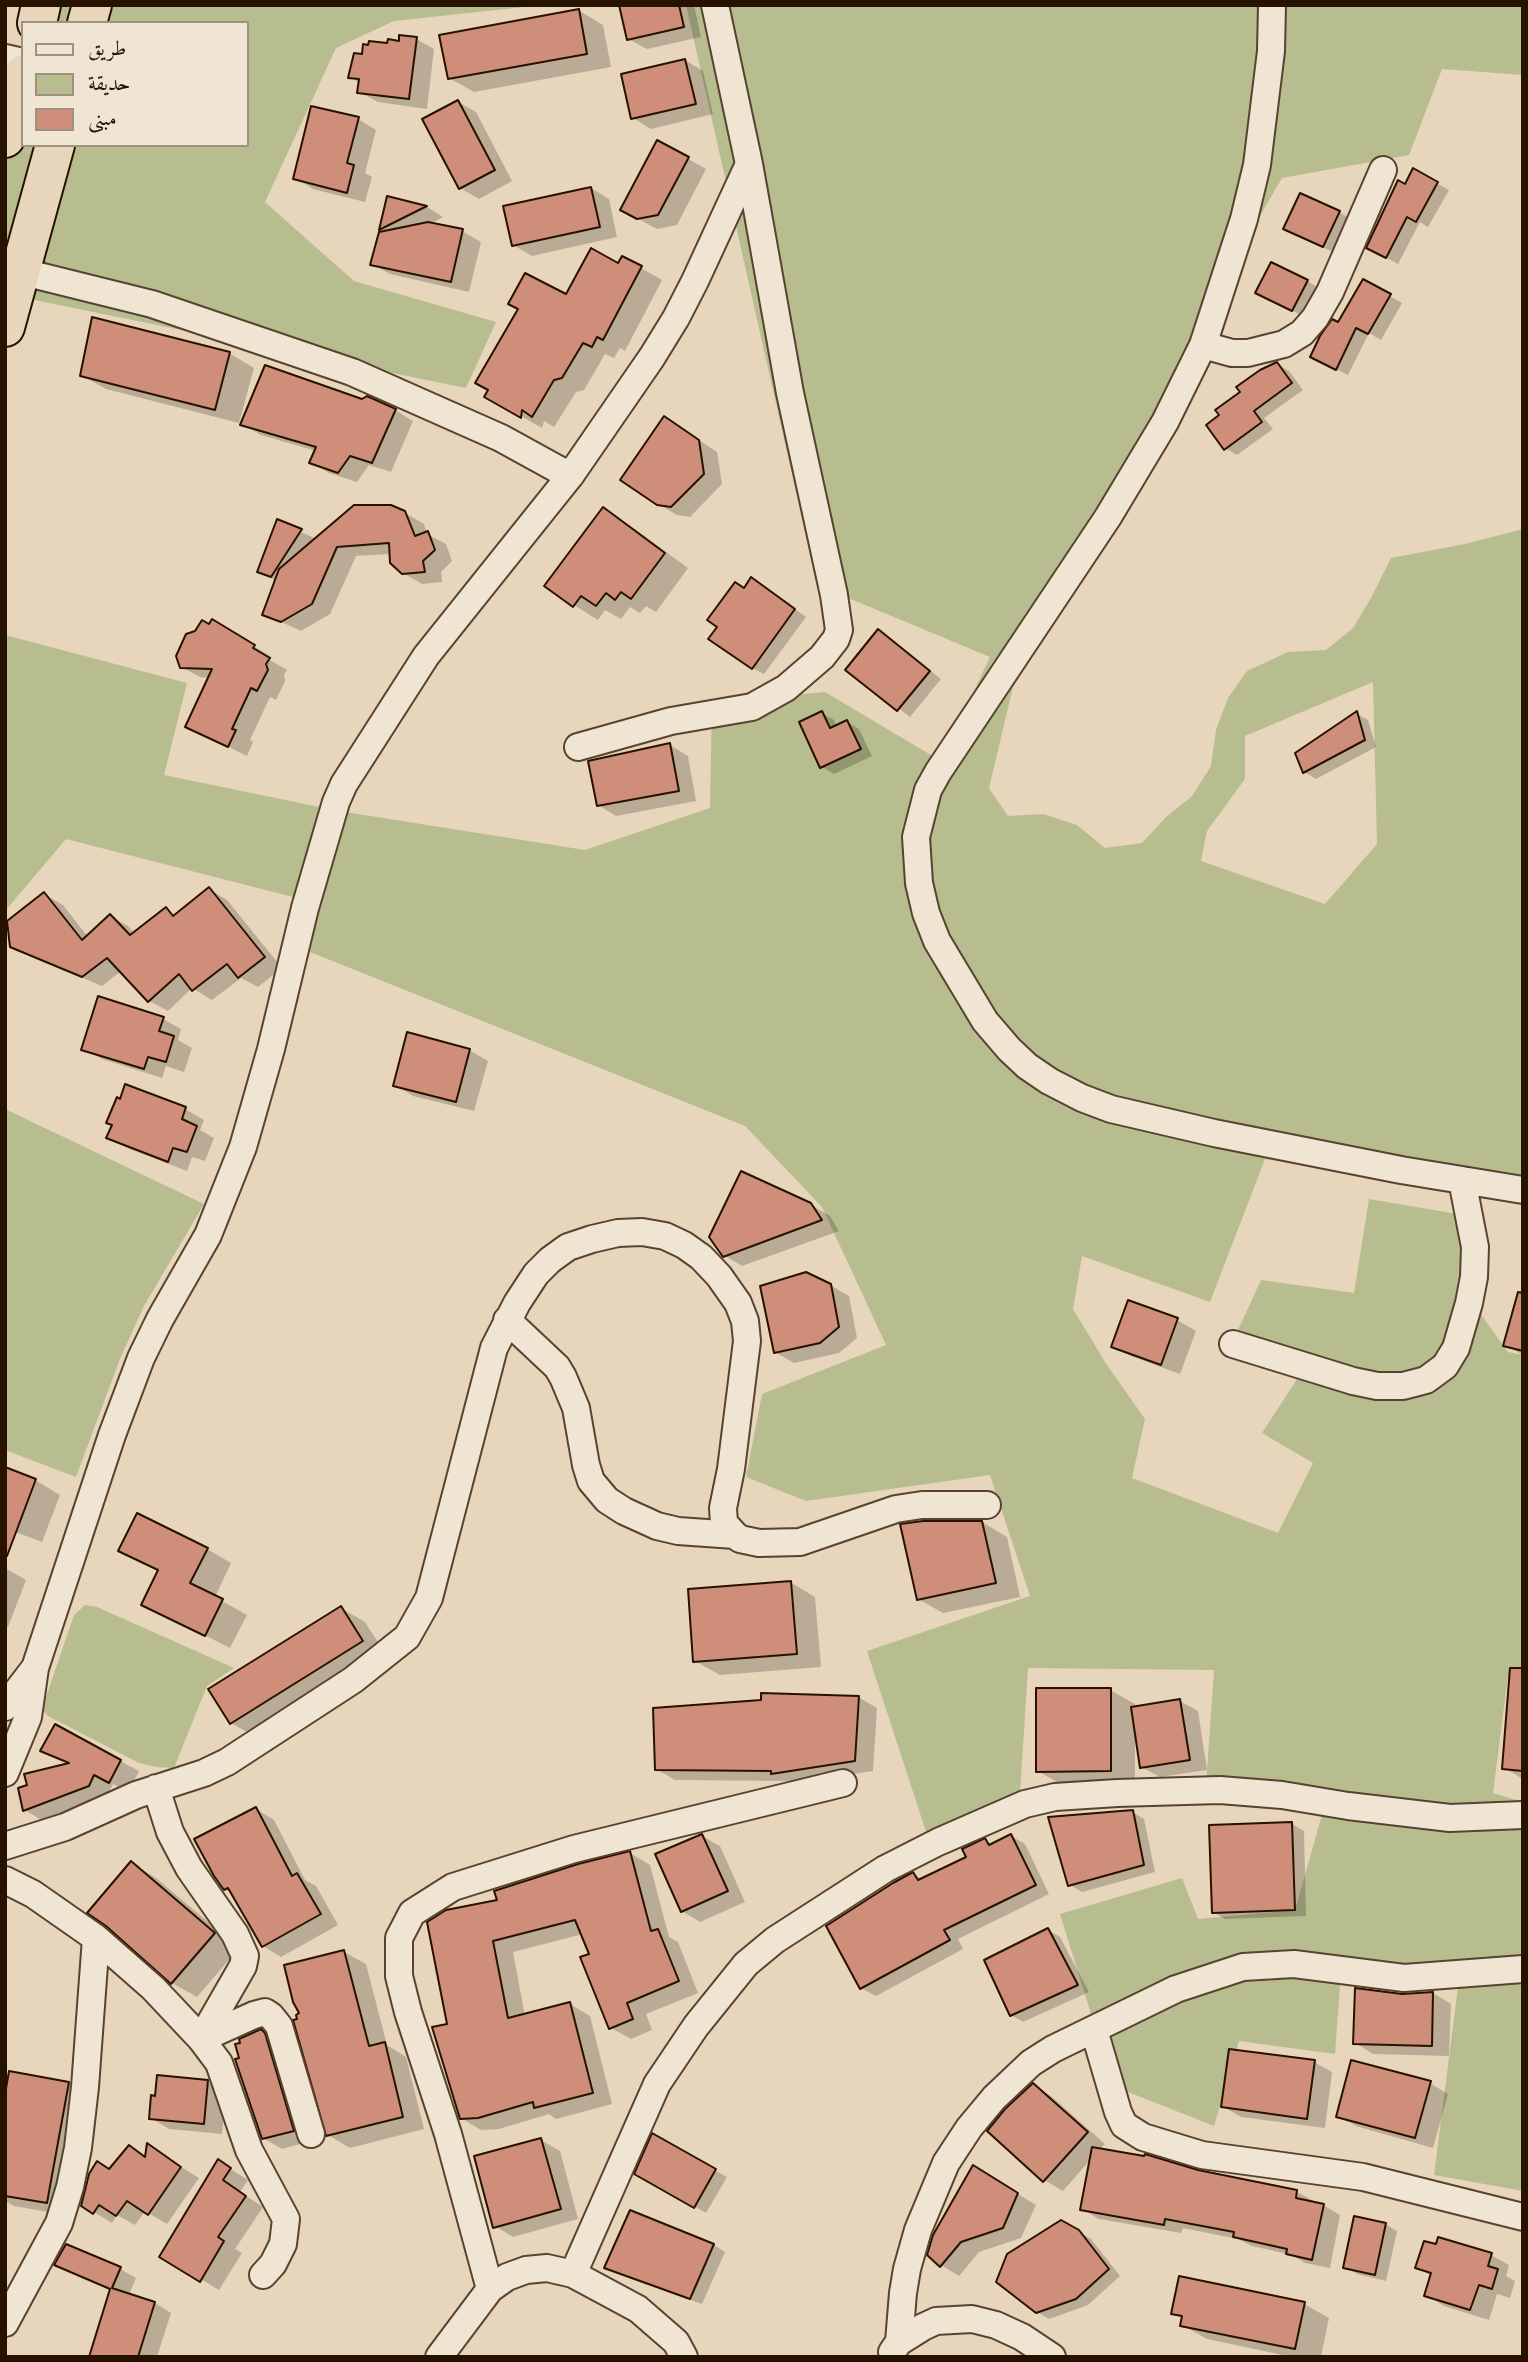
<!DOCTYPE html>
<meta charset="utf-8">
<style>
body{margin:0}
#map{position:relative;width:1528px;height:2362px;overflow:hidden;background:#e8d6bc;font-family:Cardo,Amiri,serif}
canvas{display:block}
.frame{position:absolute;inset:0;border:7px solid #271200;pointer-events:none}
.legend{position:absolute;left:21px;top:21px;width:228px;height:126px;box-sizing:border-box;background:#f0e4d3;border:2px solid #a0907f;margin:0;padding:9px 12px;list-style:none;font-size:21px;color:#271200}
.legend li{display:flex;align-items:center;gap:14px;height:35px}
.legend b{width:35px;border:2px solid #a0907f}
</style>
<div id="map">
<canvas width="1528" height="2362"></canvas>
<div class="frame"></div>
<ul class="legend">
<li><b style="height:9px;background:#f0e4d3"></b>طريق</li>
<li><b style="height:19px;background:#b7bd8f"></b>حديقة</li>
<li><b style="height:19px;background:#ce8e7a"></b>مبنى</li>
</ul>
</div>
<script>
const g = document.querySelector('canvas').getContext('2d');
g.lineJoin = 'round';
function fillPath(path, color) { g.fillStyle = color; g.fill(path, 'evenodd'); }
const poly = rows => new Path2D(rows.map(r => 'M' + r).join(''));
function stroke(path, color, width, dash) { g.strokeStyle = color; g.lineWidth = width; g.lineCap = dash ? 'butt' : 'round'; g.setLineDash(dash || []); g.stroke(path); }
fillPath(poly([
 [37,5,543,5,394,21,336,48,265,202,354,281,496,322,466,388,5,294,5,133,23,62,23,145,247,145,247,23,33,23],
 [686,5,1523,5,1523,75,1442,69,1409,155,1282,178,1234,261,1152,466,1013,687,989,788,1008,816,1043,814,1077,825,1105,848,1142,843,1165,818,1192,796,1211,766,1216,730,1228,698,1247,671,1288,652,1326,650,1353,628,1371,598,1391,558,1465,544,1523,529,1523,1195,1265,1159,1210,1302,1082,1256,1073,1309,1107,1365,1145,1419,1132,1478,1278,1533,1313,1463,1262,1433,1301,1373,1232,1343,1261,1280,1354,1293,1369,1199,1481,1218,1467,1295,1508,1352,1523,1355,1523,1678,1508,1676,1493,1793,1523,1802,1523,2191,1434,2175,1458,1987,1342,1957,1335,2054,1239,2041,1214,2126,1108,2084,1092,2017,1060,1914,1182,1878,1198,1919,1295,1910,1327,1797,1206,1786,1214,1670,1028,1668,1019,1810,932,1850,867,1651,1030,1596,990,1475,806,1501,746,1477,762,1394,886,1345,822,1207,745,1126,300,948,301,899,66,839,5,911,5,635,187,683,164,775,339,811,585,850,710,808,712,702,825,692,941,761,990,657,817,585],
 [1373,682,1377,844,1325,904,1201,861,1207,831,1245,779,1245,736],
 [5,1109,204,1204,144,1306,120,1359,76,1477,5,1450],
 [85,1605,97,1607,234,1668,207,1686,174,1768,156,1767,139,1763,48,1716,42,1709,74,1615]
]), '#b7bd8f');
fillPath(poly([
 [621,5,694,5,701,37,647,49,628,39],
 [578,10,603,25,611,67,474,92,449,78],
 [416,39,434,49,427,109,378,102,359,92,360,83,350,77,370,47],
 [685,60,703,71,713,114,651,129,633,118],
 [458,102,476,112,512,181,479,199,460,188],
 [358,119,376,130,365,173,372,177,365,202,313,189,295,178],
 [658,142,706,169,677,225,657,229,622,210],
 [1414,171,1449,190,1428,227,1420,222,1398,264,1380,254,1406,186],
 [591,188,609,199,617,237,532,256,513,245],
 [389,199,427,207,443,217,430,224,462,231,481,242,469,292,390,274,372,264,386,232,381,229],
 [1339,212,1351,219,1335,253,1297,235],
 [619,265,641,268,662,280,625,351,620,348,614,358,605,354,584,390,576,392,554,427,544,421,542,428,486,396,567,297],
 [1307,281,1319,288,1305,317,1269,299],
 [1363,281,1402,303,1381,340,1369,333,1348,375,1324,363,1339,324],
 [229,353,254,368,239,423,106,389,81,375],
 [1277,364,1289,371,1303,390,1264,418,1273,429,1237,455,1225,448],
 [395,410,413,421,391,472,369,465,357,482,329,473,311,462,316,451,261,435,243,424],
 [665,418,717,452,722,484,690,517,677,515,658,504],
 [603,509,628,524,688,568,656,612,646,606,640,613,630,607,621,619,605,610,598,620,574,605],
 [405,513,424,524,427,534,446,544,452,561,441,572,442,582,422,584,403,573,391,554,356,556,330,614,301,631,264,614,276,581,259,571,278,522,317,539],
 [764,587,806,617,764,674,752,668,719,627,745,589],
 [212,621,272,657,270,660,287,670,284,675,285,681,276,700,270,697,250,740,253,742,247,756,188,727,210,678,200,677,182,667],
 [879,631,941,679,910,717,848,669],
 [822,713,834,720,837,727,847,722,859,729,872,756,834,774,822,767],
 [1357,714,1368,720,1376,747,1316,779,1304,772],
 [670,745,688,756,696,801,616,816,598,805],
 [209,889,227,900,282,968,258,987,241,978,212,1000,192,988,168,1011,149,1001,121,971,102,986,31,956,12,946,44,894,63,905,88,937,110,916,128,926,135,934,166,910,176,915],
 [163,1019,181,1029,178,1040,192,1048,184,1072,166,1066,162,1078,102,1059,83,1049],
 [469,1050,488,1061,474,1111,413,1096,395,1085],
 [126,1087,185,1109,204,1120,200,1130,214,1138,205,1161,192,1157,187,1171,127,1148,108,1137],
 [811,1205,830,1216,839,1231,742,1266,724,1255],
 [830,1285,849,1296,857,1338,839,1353,794,1363,775,1352],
 [1523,1294,1523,1355,1505,1345],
 [1129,1303,1177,1320,1196,1331,1180,1374,1131,1356,1113,1346],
 [35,1480,60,1495,42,1542,5,1528],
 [982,1522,1007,1537,1020,1597,943,1613,918,1599],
 [207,1549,231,1563,215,1597,247,1615,230,1648,143,1604,159,1571,121,1550],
 [5,1568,26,1580,8,1627,5,1626],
 [790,1582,815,1597,821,1667,720,1675,695,1661],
 [341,1608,365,1622,386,1655,256,1737,231,1723],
 [1523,1687,1523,1779,1504,1768],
 [1110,1690,1135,1704,1135,1708,1180,1701,1198,1711,1207,1770,1160,1777,1141,1767,1137,1738,1135,1738,1135,1785,1062,1785,1038,1771],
 [858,1697,877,1708,873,1771,791,1783,787,1781,675,1780,656,1769],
 [43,1750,120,1761,139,1771,128,1792,113,1784,107,1796,43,1821,25,1810,70,1764],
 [256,1809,274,1820,305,1880,316,1886,338,1925,281,1957,263,1946,233,1894,225,1889],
 [1132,1812,1144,1819,1155,1872,1082,1892,1070,1885],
 [1292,1824,1304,1831,1306,1916,1225,1919,1213,1912],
 [702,1836,720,1846,745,1902,700,1922,682,1911],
 [1011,1836,1025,1844,1049,1894,958,1939,963,1949,876,1996,861,1988,913,1874,923,1880,968,1858,985,1840,993,1845],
 [630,1853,650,1865,669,1937,678,1942,698,1993,646,2014,652,2030,631,2039,611,2028,591,1955,583,1934,513,1952,525,2016,570,2004,590,2016,612,2104,556,2119,549,2114,499,2129,481,2130,461,2118,449,2025,499,1902],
 [131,1863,156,1878,239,1948,197,1997,172,1983,107,1925],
 [1048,1930,1060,1937,1089,1992,1023,2022,1011,2015],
 [344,1952,366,1964,387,2045,406,2057,424,2129,350,2148,328,2135,299,2020,301,2013],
 [1433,1993,1451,2004,1449,2056,1373,2054,1355,2043,1402,1995],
 [261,2031,280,2042,311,2141,282,2149,263,2138],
 [1314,2062,1332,2072,1325,2128,1241,2117,1222,2106],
 [208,2082,226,2092,222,2134,169,2129,151,2118],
 [68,2083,93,2097,71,2216,14,2206,5,2201,5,2104],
 [1430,2083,1448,2094,1433,2148,1356,2126,1338,2116],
 [1033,2085,1051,2096,1105,2144,1099,2150,1297,2192,1314,2201,1314,2203,1323,2205,1340,2215,1330,2268,1305,2263,1292,2255,1252,2246,1238,2239,1183,2228,1181,2233,1099,2219,1082,2209,1091,2159,1063,2191,1044,2180],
 [653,2136,727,2177,706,2213,637,2173],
 [541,2140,560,2151,578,2219,513,2237,495,2226],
 [148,2146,199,2178,167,2224,145,2211,135,2225,117,2215,112,2223,94,2212,110,2171,129,2148,147,2158],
 [218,2161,248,2180,240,2192,263,2207,235,2249,242,2253,219,2290,162,2256],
 [992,2178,1036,2205,1021,2238,979,2252,959,2276,941,2265],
 [630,2213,714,2245,725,2252,702,2304,618,2274,606,2267],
 [1061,2222,1091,2239,1120,2276,1088,2305,1049,2319,1037,2312],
 [1385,2224,1397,2231,1386,2281,1357,2274,1345,2267],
 [1491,2255,1509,2265,1506,2276,1515,2281,1510,2298,1497,2294,1489,2320,1444,2306,1426,2295,1432,2276,1417,2267],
 [56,2265,120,2269,136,2278,129,2295,155,2303,171,2313,157,2357,91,2357,112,2291],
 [1304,2304,1329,2318,1321,2357,1292,2357,1207,2339,1182,2325,1183,2319,1173,2313]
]), '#0003');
const building = poly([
 [619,5,679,5,684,27,627,40,619,5],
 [579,9,587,54,448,79,439,35,579,9],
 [399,35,417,37,409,99,357,93,359,79,348,78,354,53,362,54,363,44,368,45,369,41,387,43,388,39,399,41,399,35],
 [685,59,696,104,631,119,621,74,685,59],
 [458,100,495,170,459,189,422,119,458,100],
 [311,106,359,117,347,163,354,165,347,193,293,179,311,106],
 [657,140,689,157,658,215,637,219,620,210,657,140],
 [1413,168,1438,182,1416,222,1407,217,1386,258,1366,248,1398,180,1405,184,1413,168],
 [591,187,600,227,512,246,503,206,591,187],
 [1300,193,1340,211,1323,247,1283,229,1300,193],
 [387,196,427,206,379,230,387,196],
 [428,222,463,229,451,282,370,265,379,232,428,222],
 [591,248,618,263,622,256,642,266,603,340,597,337,592,347,583,343,562,378,554,380,532,417,522,410,521,418,484,397,488,390,475,383,518,309,508,304,525,273,566,294,591,248],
 [1271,262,1308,280,1292,311,1255,293,1271,262],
 [1363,279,1391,294,1368,334,1356,328,1336,370,1310,357,1320,336,1332,319,1338,322,1363,279],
 [92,317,230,352,215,410,80,376,92,317],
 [1277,362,1292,383,1254,411,1262,422,1224,450,1206,425,1219,415,1215,410,1240,392,1236,387,1260,370,1277,362],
 [265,365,362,399,367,396,396,409,372,463,350,456,338,473,309,463,316,447,240,425,265,365],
 [664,416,699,440,704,474,671,507,657,505,620,480,664,416],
 [354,505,391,505,405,511,415,536,428,531,435,550,423,561,425,572,402,574,390,563,389,543,337,547,312,604,281,622,262,615,279,569,354,505],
 [603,507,665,553,631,599,621,592,615,600,606,593,596,606,581,596,573,607,544,586,603,507],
 [277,519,302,529,271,577,257,572,277,519],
 [751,577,795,609,752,669,708,639,717,627,707,620,735,582,744,588,751,577],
 [212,619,255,645,253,648,270,658,266,664,268,670,257,691,251,688,232,729,236,730,228,747,185,727,212,669,180,668,176,656,186,634,195,631,202,620,209,624,212,619],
 [878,629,930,671,897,711,845,670,878,629],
 [822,711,830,728,847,720,861,749,820,768,799,722,822,711],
 [1357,711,1365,740,1303,773,1295,753,1357,711],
 [670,743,679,791,597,806,588,761,670,743],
 [209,887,265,957,238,978,227,964,192,991,179,974,148,1002,107,958,82,977,10,947,7,921,44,892,82,940,110,914,130,935,166,907,173,916,209,887],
 [98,996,164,1017,159,1031,174,1036,166,1062,148,1057,144,1069,81,1050,98,996],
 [407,1032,470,1049,456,1102,393,1086,407,1032],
 [125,1084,186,1107,182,1119,197,1126,187,1152,173,1148,168,1162,106,1138,112,1125,106,1123,117,1097,120,1099,125,1084],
 [741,1171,811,1203,822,1220,723,1257,709,1237,741,1171],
 [806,1272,831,1284,839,1327,820,1343,774,1353,760,1286,806,1272],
 [1518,1292,1523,1293,1523,1351,1503,1346,1518,1292],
 [1128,1300,1178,1318,1161,1365,1111,1347,1128,1300],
 [5,1467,36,1479,7,1556,5,1556,5,1467],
 [137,1513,208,1548,190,1583,223,1599,205,1636,141,1605,158,1570,118,1551,137,1513],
 [923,1521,982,1521,996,1583,917,1600,900,1524,923,1521],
 [791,1581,797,1654,693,1662,688,1589,791,1581],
 [341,1606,363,1641,230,1724,208,1689,341,1606],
 [1510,1668,1523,1668,1523,1771,1502,1769,1510,1668],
 [1036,1688,1111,1688,1111,1771,1036,1772,1036,1688],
 [761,1693,859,1696,855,1761,771,1774,771,1771,655,1770,653,1708,761,1700,761,1693],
 [1180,1699,1190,1760,1140,1768,1131,1707,1180,1699],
 [55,1724,121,1760,109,1783,94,1775,89,1786,23,1811,18,1788,27,1785,24,1774,69,1763,40,1751,55,1724],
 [256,1807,292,1876,297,1873,321,1914,262,1947,228,1888,224,1890,214,1876,194,1839,256,1807],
 [1133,1810,1144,1865,1068,1886,1048,1817,1133,1810],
 [1292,1822,1295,1910,1212,1913,1209,1825,1292,1822],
 [702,1834,728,1891,681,1912,655,1854,702,1834],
 [1011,1834,1036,1885,944,1930,950,1940,860,1989,826,1926,893,1883,913,1872,918,1880,966,1857,962,1849,985,1838,989,1845,1011,1834],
 [630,1851,651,1931,658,1929,679,1981,627,2003,633,2019,609,2029,580,1957,589,1954,575,1920,493,1941,508,2018,570,2002,593,2093,534,2108,533,2102,478,2118,460,2119,432,2027,447,2024,427,1922,446,1910,497,1900,494,1891,578,1864,630,1851],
 [131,1861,215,1933,171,1984,106,1926,87,1913,131,1861],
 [1048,1928,1078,1985,1010,2016,984,1960,1048,1928],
 [344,1950,369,2046,385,2042,403,2117,326,2136,293,2020,297,2019,296,2015,299,2013,293,2002,284,1965,344,1950],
 [1355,1988,1402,1994,1433,1992,1432,2046,1353,2044,1355,1988],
 [261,2029,265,2033,294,2131,262,2139,235,2059,239,2058,235,2044,240,2043,239,2039,261,2029],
 [1229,2049,1315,2060,1307,2119,1221,2107,1229,2049],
 [1351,2060,1431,2081,1415,2138,1336,2117,1351,2060],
 [9,2071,69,2082,47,2203,5,2196,5,2094,9,2071],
 [157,2075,208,2080,204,2124,149,2119,151,2095,155,2096,157,2075],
 [1033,2083,1088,2132,1043,2182,987,2131,1005,2109,1033,2083],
 [652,2133,716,2169,694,2208,634,2174,652,2133],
 [541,2138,561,2209,493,2228,474,2156,541,2138],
 [147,2143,181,2167,148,2215,127,2201,116,2216,99,2205,93,2214,81,2206,89,2174,97,2161,109,2169,129,2145,145,2157,147,2143],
 [1092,2147,1144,2156,1145,2154,1198,2170,1297,2190,1296,2198,1324,2204,1312,2260,1286,2254,1287,2249,1233,2237,1234,2232,1165,2219,1164,2225,1080,2210,1092,2147],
 [218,2159,231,2168,223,2180,246,2196,218,2237,224,2241,200,2282,159,2257,218,2159],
 [973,2165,1018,2193,1003,2228,961,2242,940,2267,927,2255,933,2235,973,2165],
 [630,2210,714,2244,690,2299,604,2268,630,2210],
 [1354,2216,1386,2223,1375,2275,1343,2268,1354,2216],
 [1061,2220,1079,2230,1109,2269,1076,2299,1036,2313,996,2282,1007,2254,1061,2220],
 [1438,2237,1492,2253,1488,2266,1498,2269,1492,2289,1479,2285,1470,2310,1424,2296,1431,2273,1415,2268,1424,2241,1436,2244,1438,2237],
 [66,2244,121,2267,112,2288,155,2302,138,2357,89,2357,110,2289,54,2265,66,2244],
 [1179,2276,1305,2302,1295,2349,1180,2326,1182,2316,1171,2314,1179,2276]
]);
fillPath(building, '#ce8e7a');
stroke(building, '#271200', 2);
const minor = poly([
 [1272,5,1271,51,1257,165,1244,219,1203,345,1165,422,1108,517,938,772,928,790,916,837,919,883,926,913,937,941,985,1021,1009,1049,1027,1066,1049,1081,1082,1098,1111,1109,1214,1133,1401,1170,1523,1190],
 [5,58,23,62],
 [19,271,152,304,352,372,501,438,570,476],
 [1203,345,1232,353,1248,353,1284,344,1302,333,1315,318,1330,292,1383,170],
 [578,747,671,721,752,707,786,688,822,657,836,639,839,630,834,595,790,393,749,164],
 [507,1320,557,1367,563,1377,576,1408,586,1465,591,1481,607,1500,624,1511,657,1526,678,1531,735,1535],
 [1233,1344,1353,1381,1377,1386,1403,1386,1426,1380,1445,1366,1456,1348,1469,1303,1474,1277,1475,1247,1462,1180],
 [5,1707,34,1669],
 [5,1773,28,1717,35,1668,112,1435,141,1358,160,1319,208,1235,243,1147,271,1049,305,908,336,802,344,784,426,656,570,476,652,357,676,318,695,281,749,164,715,5],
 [156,1788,170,1832,189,1868,235,1934,245,1956,243,1966,201,2039],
 [5,1846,65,1827,136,1795,204,1773,227,1762,353,1680,407,1637,429,1598,494,1348,517,1303,536,1274,550,1260,568,1247,592,1239,618,1233,642,1232,665,1236,684,1245,701,1257,719,1276,738,1303,745,1321,747,1341,731,1469,723,1508,724,1523,735,1535,740,1539,759,1543,800,1542,896,1509,922,1505,987,1505],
 [5,1880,33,1894,96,1938,85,2087,78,2148,70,2187,59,2223,5,2323],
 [96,1938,153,1988,201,2039,219,2063,249,2150,286,2219,283,2244,273,2264,263,2275],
 [1094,2030,1118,2112,1124,2125,1143,2137,1202,2155,1363,2177,1523,2217],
 [201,2039,254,2015,265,2012,271,2016,279,2026,311,2134],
 [573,2274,657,2084,696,2026,746,1964,775,1940,885,1869,938,1842,1025,1804,1055,1797,1117,1793,1220,1790,1282,1795,1348,1806,1450,1818,1523,1815],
 [490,2289,448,2134,408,2012,399,1976,399,1938,412,1913,453,1887,574,1849,843,1783],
 [899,2342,903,2293,907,2269,918,2230,946,2163,969,2128,994,2098,1031,2063,1053,2049,1176,1989,1243,1967,1294,1964,1404,1978,1523,1969],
 [892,2352,899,2342,923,2327,936,2321,972,2319,996,2325,1022,2337,1052,2357],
 [439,2357,490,2289,507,2277,526,2270,547,2268,573,2274,638,2309,676,2342,684,2357]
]);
const highway = poly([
 [37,23,41,5],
 [87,23,92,5],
 [5,138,23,75],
 [5,327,55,145]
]);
stroke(minor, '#57432f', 30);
stroke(highway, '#271200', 42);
stroke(minor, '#f0e4d3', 26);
stroke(highway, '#e8d6bc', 38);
</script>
